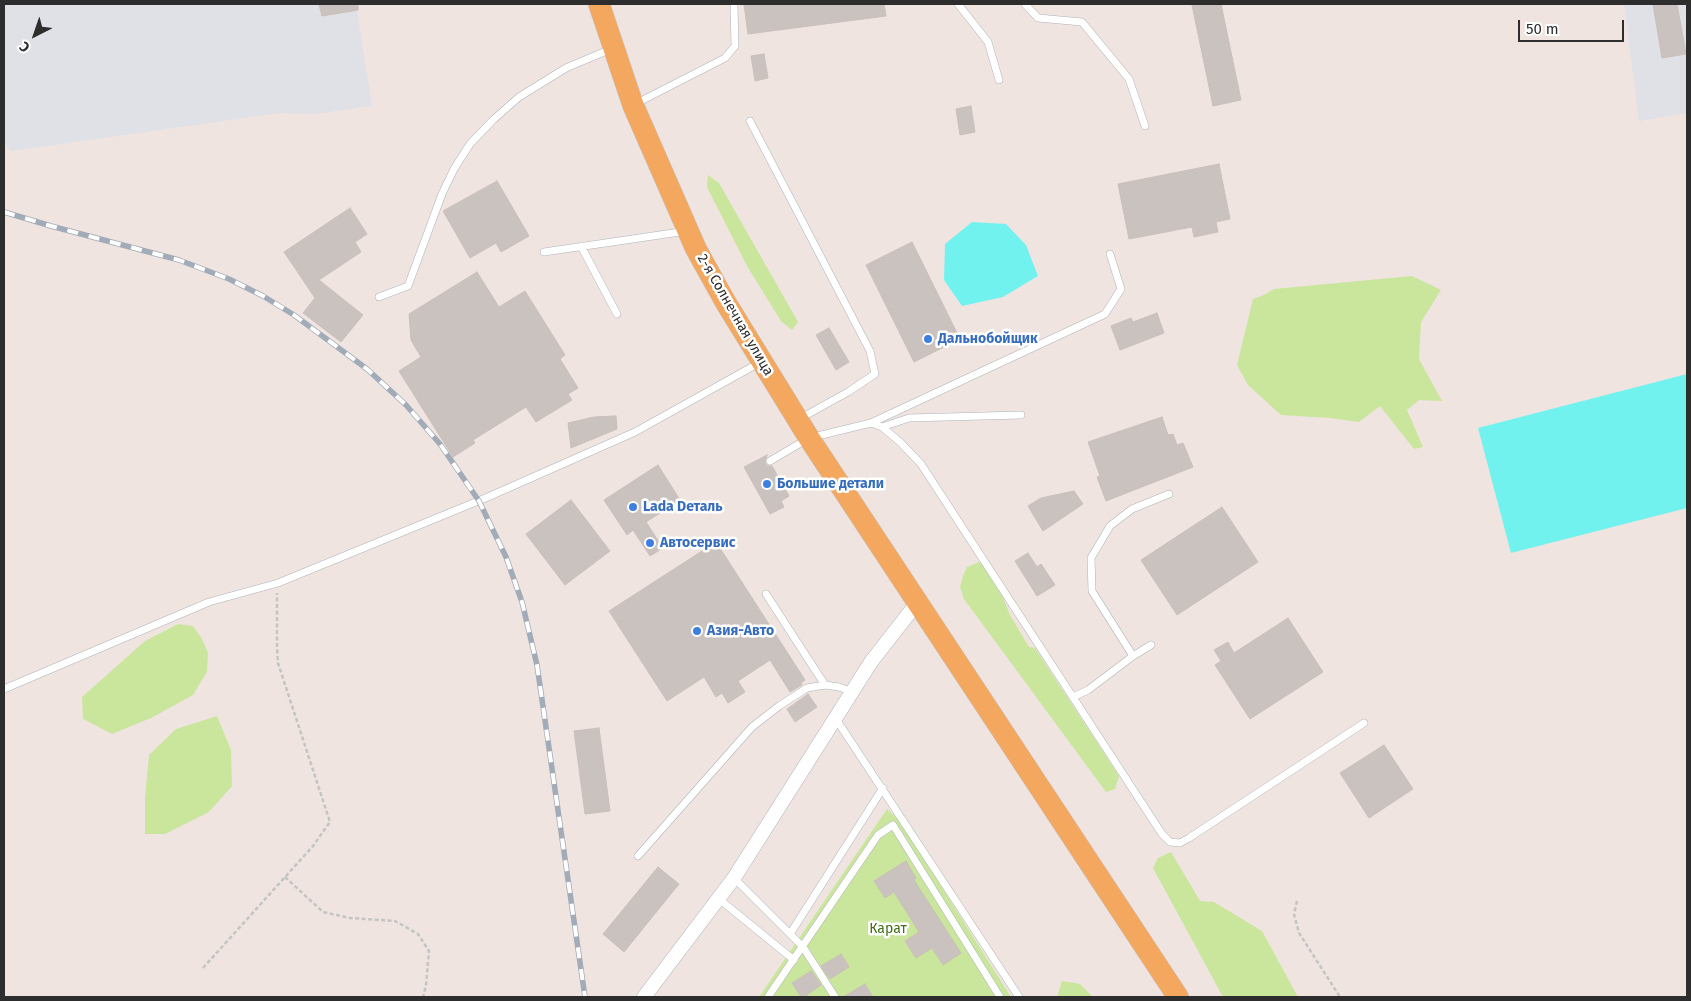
<!DOCTYPE html>
<meta charset="utf-8">
<style>
body{margin:0}
#map{position:relative;width:1691px;height:1001px;overflow:hidden;background:#efe4e0;font-family:"Fira Sans",sans-serif}
canvas{display:block}
.frame{position:absolute;inset:0;border:5px solid #2d2d2d;pointer-events:none}
.north{position:absolute;left:10px;top:10px;width:50px;height:50px;-webkit-text-stroke:4px #fff;paint-order:stroke;rotate:221deg;font-size:14px;font-weight:700;line-height:20px;text-align:center;color:#2d2d2d}
.north::after{content:'';display:block;margin:auto;width:18px;height:22px;background:#2d2d2d;clip-path:polygon(50% 0,100% 100%,50% 72%,0 100%)}
.scale{position:absolute;left:1518px;top:20px;width:106px;height:22px;box-sizing:border-box;border:2px solid #2d2d2d;border-top:0;padding-left:6px;font-size:15px;line-height:18px;white-space:nowrap;color:#2d2d2d;-webkit-text-stroke:4px #fff;paint-order:stroke}
</style>
<div id="map">
<canvas width="1691" height="1001"></canvas>
<div class="frame"></div>
<div class="north">С</div>
<div class="scale">50 m</div>
</div>
<script>
const g = document.querySelector('canvas').getContext('2d');
g.lineJoin = 'round';
function fillPath(path, color) { g.fillStyle = color; g.fill(path, 'evenodd'); }
const poly = rows => new Path2D(rows.map(r => 'M' + r).join(''));
function stroke(path, color, width, dash) { g.strokeStyle = color; g.lineWidth = width; g.lineCap = dash ? 'butt' : 'round'; g.setLineDash(dash || []); g.stroke(path); }
function label(font, color, halo, rows, align = 'center') {
  g.font = font + ' "Fira Sans",sans-serif'; g.lineWidth = 5; g.setLineDash([]); g.textBaseline = 'middle'; g.strokeStyle = halo; g.fillStyle = color; for (const [text, x, y, turn = 0] of rows) {
    g.save(); g.translate(x, y); g.rotate((+turn || 0) * Math.PI / 180); g.textAlign = isNaN(turn) ? turn : align; if (halo) g.strokeText(text, 0, 0); g.fillText(text, 0, 0); g.restore();
  }
}
fillPath(poly([
 [4,4,356,4,372,106,315,114,279,113,12,151,4,146],
 [1624,4,1687,4,1687,113,1639,121]
]), '#e0e0e7');
fillPath(poly([
 [708,175,719,183,798,322,792,330,781,321,747,266,707,187],
 [1412,276,1441,290,1421,322,1419,359,1442,401,1419,400,1407,410,1423,447,1414,449,1380,406,1359,422,1330,418,1281,415,1248,385,1237,365,1253,299,1264,295,1274,289],
 [979,562,984,563,999,588,1010,615,1029,647,1035,648,1119,776,1115,789,1106,792,964,599,960,587,963,576,967,567],
 [178,624,193,626,202,639,208,653,207,672,193,695,151,718,112,734,83,719,82,697,145,641],
 [217,716,231,750,232,786,209,812,165,834,145,834,145,797,149,755,176,729],
 [887,809,900,821,1011,997,759,997],
 [1171,852,1200,901,1214,902,1262,931,1298,997,1223,997,1153,868,1158,858],
 [1062,981,1080,984,1093,997,1057,997]
]), '#cae69c');
fillPath(poly([
 [972,222,1006,224,1026,245,1038,276,1003,297,962,306,944,280,945,244],
 [1687,374,1687,508,1511,553,1478,428]
]), '#72f2ef');
const building = poly([
 [319,4,358,4,358,10,322,16,319,4],
 [744,4,884,4,886,16,748,34,744,4],
 [1197,4,1221,4,1241,100,1213,106,1192,5,1197,4],
 [1653,4,1677,4,1686,54,1662,58,1653,4],
 [764,54,768,78,755,81,751,56,764,54],
 [971,106,975,132,960,135,956,109,971,106],
 [1219,164,1230,219,1216,222,1218,232,1194,237,1192,227,1129,239,1118,184,1219,164],
 [497,181,529,236,501,252,496,243,470,258,443,211,497,181],
 [350,208,367,234,355,242,361,252,319,280,363,315,341,342,303,313,315,298,284,252,350,208],
 [912,242,960,339,914,362,866,265,912,242],
 [477,272,499,307,525,291,565,355,560,359,578,388,568,394,572,400,536,422,526,407,473,440,475,443,453,457,399,371,421,357,411,340,409,314,477,272],
 [1157,313,1164,333,1120,350,1111,326,1131,318,1133,322,1157,313],
 [829,328,849,362,836,370,816,335,829,328],
 [616,416,617,429,571,448,568,423,594,417,616,416],
 [1162,417,1168,435,1173,434,1177,445,1183,443,1193,467,1106,501,1097,477,1100,476,1088,442,1162,417],
 [767,455,765,463,768,466,772,466,789,496,781,501,784,507,770,514,744,467,767,455],
 [658,465,680,500,646,522,663,548,650,556,633,530,627,535,604,500,658,465],
 [1074,491,1083,504,1043,531,1028,506,1041,498,1074,491],
 [571,500,610,551,565,585,526,534,571,500],
 [1222,507,1258,562,1177,615,1141,560,1222,507],
 [716,542,805,680,801,683,802,685,790,692,770,660,738,681,745,692,728,703,722,693,716,697,704,677,667,701,609,611,716,542],
 [1028,553,1037,567,1041,564,1055,585,1037,596,1015,561,1028,553],
 [1288,618,1323,672,1250,719,1215,665,1221,661,1214,650,1228,642,1234,653,1288,618],
 [808,694,817,707,795,722,787,709,808,694],
 [599,728,610,811,585,814,574,731,599,728],
 [1384,745,1413,789,1369,818,1340,773,1384,745],
 [906,861,916,878,914,880,961,953,943,965,932,948,916,958,905,941,919,932,894,892,885,898,874,881,906,861],
 [658,867,679,884,624,952,603,934,658,867],
 [841,954,849,967,830,979,821,966,841,954],
 [811,971,812,972,821,985,804,997,801,997,792,983,811,971],
 [865,984,873,997,843,997,865,984]
]);
fillPath(building, '#cac2bf');
stroke(building, '#cabfb9', 1);
const lane = poly([
 [958,4,988,42,999,80],
 [1025,4,1038,18,1082,22,1129,79,1145,126],
 [635,104,725,58,735,46,734,4],
 [750,121,870,351,875,374,848,392,801,418],
 [581,246,617,314],
 [544,252,687,231],
 [379,297,408,286,442,194,454,169,470,144,493,120,519,97,566,68,611,49],
 [871,423,1105,314,1121,289,1110,254],
 [882,427,909,418,1021,415],
 [770,461,809,438,871,423,882,427,900,442,921,464,1162,834,1170,842,1180,843,1189,838,1364,723],
 [766,594,825,685],
 [1133,656,1092,591,1091,558,1110,526,1132,509,1169,494],
 [4,689,209,602,278,583,488,497,635,432,759,363],
 [1073,697,1088,690,1133,656,1151,645],
 [836,719,1019,997],
 [638,856,752,727,779,706,807,688,825,685,839,687,853,692],
 [734,878,803,947,835,997],
 [719,899,794,960],
 [790,934,883,788],
 [768,997,878,835,893,825,1000,997]
]);
const street = poly([
 [644,997,734,878,871,662,917,603]
]);
const primary = poly([
 [599,4,633,105,696,249,726,303,809,438,1178,997]
]);
stroke(lane, '#adb3ba', 8);
stroke(street, '#adb3ba', 15);
stroke(primary, '#c4c4c4', 22);
stroke(poly([
 [285,877,323,912,350,918,395,921,418,934,429,951,426,985,423,997],
 [1297,901,1294,914,1299,933,1340,997],
 [203,968,313,846,330,822,278,663,277,648,277,593]
]), '#c4c4c4', 2.5, [4, 2.5]);
stroke(lane, '#fff', 7);
stroke(street, '#fff', 14);
stroke(primary, '#f4a75f', 21);
const rail = poly([
 [4,212,51,226,179,260,229,279,263,296,294,315,367,369,406,405,440,444,479,501,506,557,522,602,537,665,585,997]
]);
stroke(rail, '#a2abb8', 5.5);
stroke(rail, '#fff', 4, [11]);
for (const [x, y, r, color] of [
 [928,339,5,"#3f7fe0"],
 [767,484,5,"#3f7fe0"],
 [633,507,5,"#3f7fe0"],
 [650,543,5,"#3f7fe0"],
 [697,631,5,"#3f7fe0"]
]) { const dot = new Path2D(); dot.arc(x, y, r, 0, 2 * Math.PI); g.fillStyle = color; g.fill(dot); stroke(dot, '#fff', 2); }
label('14px', '#2d2d2d', '#fff', [
 ["2-я Солнечная улица",735,315,60]
]);
label('bold 14px', '#366cbe', '#fff', [
 ["Дальнобойщик",938,339],
 ["Большие детали",777,484],
 ["Lada Dеталь",643,507],
 ["Автосервис",660,543],
 ["Азия-Авто",707,631]
], 'left');
label('14px', '#436e19', '#fff', [
 ["Карат",888,929]
]);
</script>
